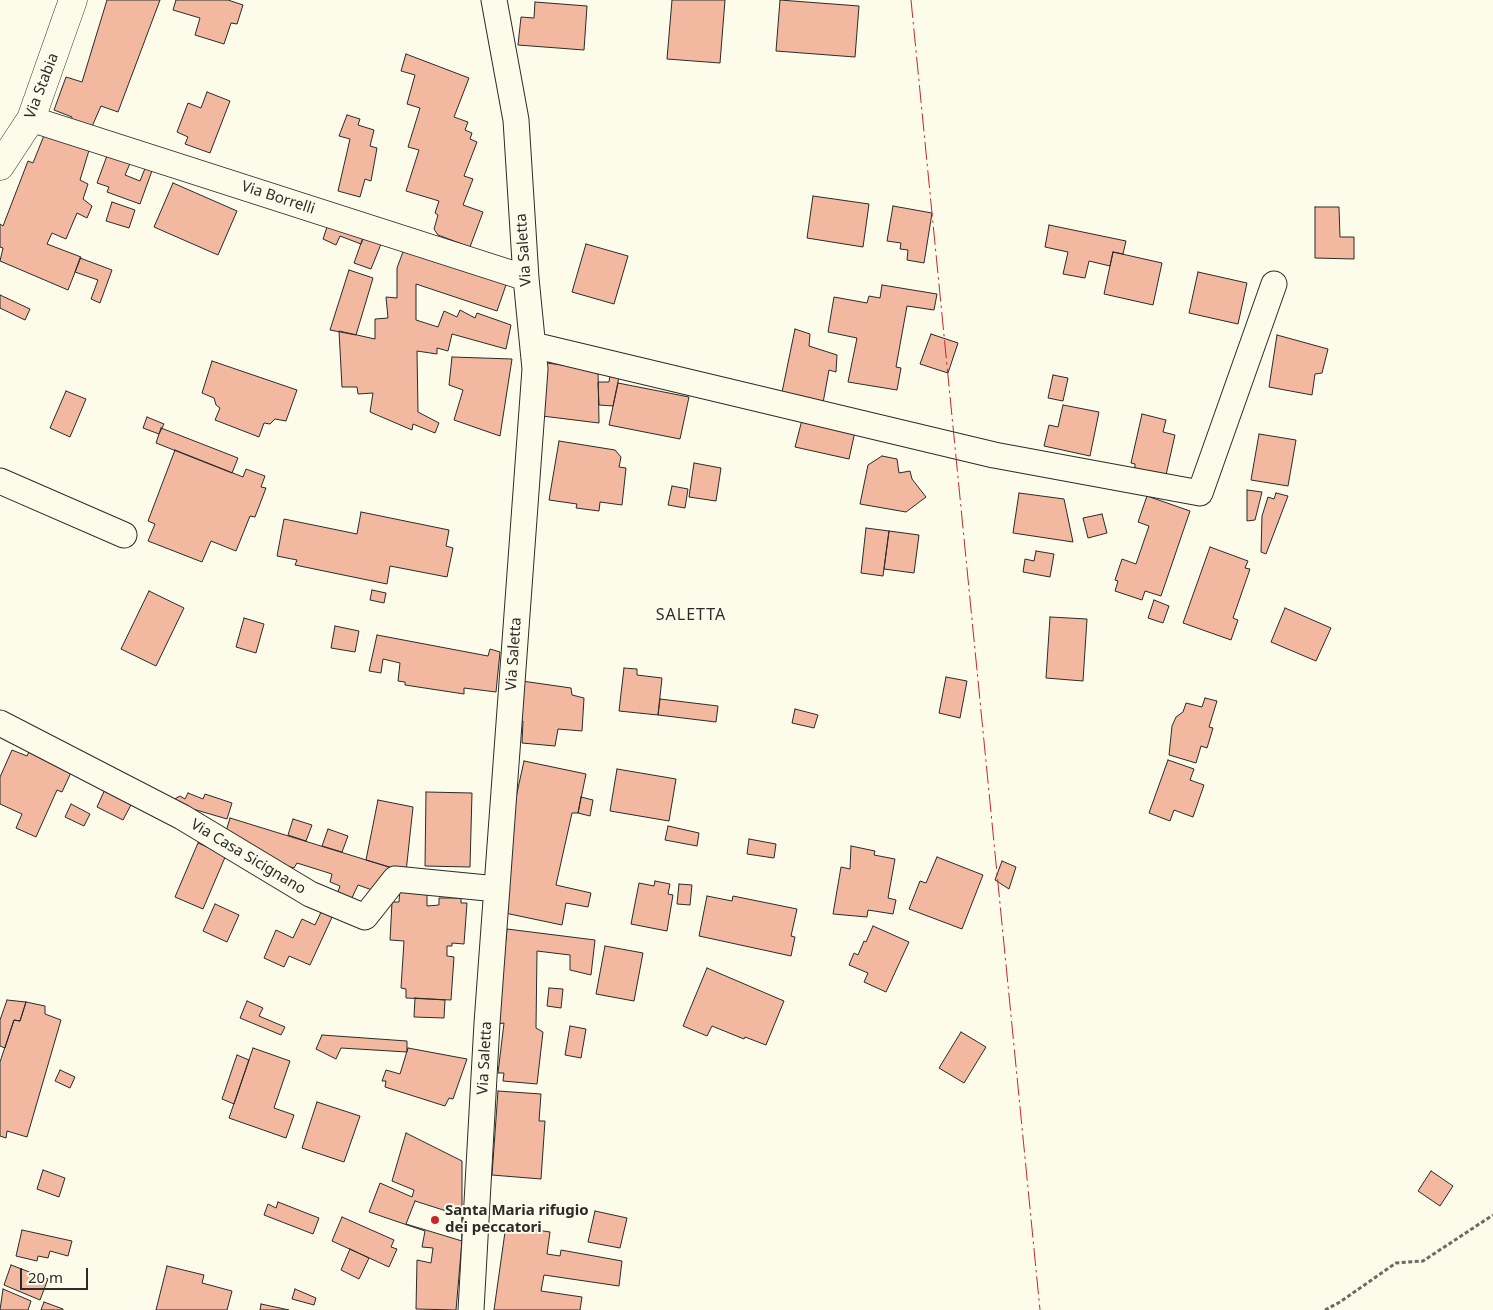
<!DOCTYPE html>
<style>
body{margin:0}
#map{position:relative;width:1493px;height:1310px;overflow:hidden;background:#fdfbea;font-family:"Noto Sans",sans-serif}
canvas{display:block}
.scale{position:absolute;left:20px;top:1268px;width:68px;height:22px;box-sizing:border-box;border:2px solid #2b2b2b;border-top:0;padding-left:6px;font-size:15px;line-height:18px;white-space:nowrap;color:#2b2b2b;-webkit-text-stroke:4px #fdfbea;paint-order:stroke}
</style>
<div id="map">
<canvas width="1493" height="1310"></canvas>
<div class="scale">20 m</div>
</div>
<script>
const g = document.querySelector('canvas').getContext('2d');
g.lineJoin = 'round';
function fillPath(path, color) { g.fillStyle = color; g.fill(path, 'evenodd'); }
const poly = rows => new Path2D(rows.map(r => 'M' + r).join(''));
function stroke(path, color, width, dash) { g.strokeStyle = color; g.lineWidth = width; g.lineCap = dash ? 'butt' : 'round'; g.setLineDash(dash || []); g.stroke(path); }
function label(font, color, halo, rows, align = 'center') {
  g.font = font + ' "Noto Sans",sans-serif'; g.lineWidth = 4; g.setLineDash([]); g.textBaseline = 'middle'; g.strokeStyle = halo; g.fillStyle = color; for (const [text, x, y, turn = 0] of rows) {
    g.save(); g.translate(x, y); g.rotate((+turn || 0) * Math.PI / 180); g.textAlign = isNaN(turn) ? turn : align; if (halo) g.strokeText(text, 0, 0); g.fillText(text, 0, 0); g.restore();
  }
}
const building = poly([
 [107,0,160,0,118,112,101,106,90,131,70,123,72,117,54,110,66,77,82,82,107,0],
 [176,0,228,0,243,5,237,24,231,23,224,44,195,35,200,18,173,10,176,0],
 [672,0,725,0,720,63,667,59,672,0],
 [780,0,859,6,855,57,776,51,780,0],
 [535,2,587,6,584,50,518,45,521,17,534,18,535,2],
 [406,54,469,78,454,117,468,122,465,130,472,133,470,139,477,142,464,176,473,179,463,205,483,212,470,247,438,235,434,229,438,215,435,213,439,201,406,191,419,150,408,147,420,108,407,104,415,75,401,71,406,54],
 [207,92,230,101,210,153,185,144,188,137,177,132,188,103,201,108,207,92],
 [347,115,360,119,358,125,374,130,370,146,377,148,371,181,365,179,360,197,338,191,350,139,339,136,347,115],
 [45,133,90,147,80,180,88,184,83,199,92,206,87,218,77,213,66,239,52,233,47,244,81,257,68,290,0,261,3,248,0,247,0,224,3,226,28,161,33,163,45,133],
 [108,153,131,161,125,175,140,181,146,166,153,168,140,204,107,192,109,187,97,183,108,153],
 [173,183,237,211,218,255,154,227,173,183],
 [813,196,869,204,863,247,807,238,813,196],
 [112,202,135,210,129,228,106,221,112,202],
 [893,206,932,213,924,263,907,260,908,250,900,249,901,243,887,241,893,206],
 [1315,207,1339,207,1340,237,1354,237,1354,259,1315,258,1315,207],
 [329,221,365,234,361,244,340,236,336,245,323,239,329,221],
 [1049,225,1126,241,1123,254,1113,252,1110,266,1089,261,1085,278,1063,274,1068,252,1045,247,1049,225],
 [365,232,383,239,371,269,354,263,365,232],
 [586,244,628,256,614,304,572,292,586,244],
 [404,249,507,282,497,311,416,284,416,320,438,327,444,311,457,317,460,310,475,318,477,313,511,325,506,349,452,334,448,351,437,348,437,354,417,351,418,412,439,423,435,433,413,424,412,430,370,412,373,393,358,394,357,387,342,387,339,331,375,339,375,319,388,318,386,297,397,298,397,268,404,249],
 [1113,252,1162,263,1153,305,1104,294,1113,252],
 [80,258,112,270,100,303,91,299,98,280,75,272,80,258],
 [349,270,373,278,356,335,330,330,349,270],
 [1198,272,1247,283,1238,324,1189,313,1198,272],
 [882,285,937,294,934,310,907,306,896,367,901,368,897,390,848,382,857,338,828,332,834,297,867,303,869,296,880,298,882,285],
 [0,295,30,309,25,320,0,308,0,295],
 [795,329,810,334,809,346,837,355,836,372,829,370,823,403,780,402,795,329],
 [931,334,958,343,948,373,920,364,931,334],
 [1277,335,1328,349,1322,373,1315,374,1312,395,1269,387,1277,335],
 [452,357,512,359,500,436,454,420,463,390,449,385,452,357],
 [212,361,297,390,286,421,275,419,270,424,264,423,259,437,215,420,220,408,216,405,214,398,202,393,212,361],
 [547,363,598,370,599,423,542,416,547,363],
 [610,375,619,377,613,406,599,405,598,382,609,382,610,375],
 [1053,375,1068,378,1063,401,1048,398,1053,375],
 [618,383,689,397,680,439,609,425,618,383],
 [66,391,86,399,70,437,50,428,66,391],
 [1063,405,1099,412,1090,456,1044,446,1049,425,1058,427,1063,405],
 [1142,414,1166,420,1163,432,1175,435,1166,475,1135,468,1135,464,1131,463,1142,414],
 [147,417,164,424,159,434,143,428,147,417],
 [802,420,856,427,849,459,795,447,802,420],
 [161,428,238,458,232,473,156,443,161,428],
 [1259,434,1296,440,1288,486,1251,480,1259,434],
 [559,441,615,450,621,457,619,467,626,468,622,505,600,502,599,511,576,508,577,504,549,500,559,441],
 [175,450,243,477,246,469,265,476,261,487,266,488,255,517,250,516,236,551,211,541,202,562,148,541,155,524,148,521,175,450],
 [882,456,897,459,899,473,910,471,912,479,926,497,906,512,860,504,868,465,882,456],
 [694,463,721,468,716,501,689,497,694,463],
 [672,486,688,489,685,508,668,505,672,486],
 [1247,490,1262,492,1255,520,1247,521,1247,490],
 [1019,493,1064,499,1073,542,1013,533,1019,493],
 [1276,493,1288,496,1266,554,1261,552,1262,516,1268,497,1274,499,1276,493],
 [1147,496,1190,511,1161,596,1145,591,1142,600,1115,591,1118,581,1115,580,1122,559,1136,564,1149,526,1138,522,1147,496],
 [361,512,449,530,446,546,453,548,447,577,390,566,387,584,295,565,297,560,277,556,284,519,357,534,361,512],
 [1102,514,1107,533,1088,538,1083,518,1102,514],
 [866,528,889,531,883,576,861,573,866,528],
 [889,531,919,535,914,573,884,569,889,531],
 [1210,547,1248,561,1245,568,1250,569,1233,618,1238,620,1231,640,1183,623,1210,547],
 [1036,551,1054,554,1050,577,1023,572,1025,559,1034,561,1036,551],
 [372,590,386,593,384,603,370,600,372,590],
 [149,591,184,608,156,666,121,649,149,591],
 [1154,600,1169,606,1163,623,1148,618,1154,600],
 [1285,608,1331,628,1316,661,1271,642,1285,608],
 [1050,617,1087,619,1083,681,1046,678,1050,617],
 [244,618,264,624,256,653,236,647,244,618],
 [335,626,359,631,355,652,331,648,335,626],
 [377,635,488,656,490,649,500,652,496,692,464,688,464,694,405,685,405,682,398,681,400,663,383,659,381,673,369,671,377,635],
 [624,668,637,669,637,675,662,678,658,715,619,711,624,668],
 [946,677,967,681,960,718,939,713,946,677],
 [522,681,571,688,572,695,584,698,582,731,558,729,555,746,522,743,523,721,517,721,522,681],
 [1205,698,1217,701,1209,727,1213,728,1207,748,1201,746,1196,763,1169,755,1172,726,1176,717,1183,712,1186,703,1202,707,1205,698],
 [660,699,718,706,716,722,658,715,660,699],
 [795,709,818,715,814,728,792,723,795,709],
 [31,747,74,766,62,792,57,790,36,837,16,828,22,814,0,804,0,777,12,750,27,756,31,747],
 [1168,760,1194,769,1190,780,1204,785,1193,817,1174,810,1170,821,1149,813,1168,760],
 [524,761,586,774,578,813,572,813,556,885,591,893,588,907,566,903,562,925,505,913,506,843,524,761],
 [617,769,676,779,669,821,610,811,617,769],
 [106,787,133,801,123,820,97,807,106,787],
 [426,792,472,793,470,867,425,866,426,792],
 [188,793,203,799,205,794,232,803,227,819,169,802,180,796,185,799,188,793],
 [581,797,593,800,590,816,578,813,581,797],
 [378,800,413,807,406,872,366,860,378,800],
 [71,804,90,814,84,826,65,817,71,804],
 [230,818,389,867,385,882,375,891,358,885,349,904,335,900,340,886,330,882,332,874,297,863,294,868,270,861,225,835,230,818],
 [293,819,312,825,306,841,288,835,293,819],
 [668,826,699,833,697,846,665,840,668,826],
 [328,829,348,836,342,852,322,846,328,829],
 [749,839,776,844,774,858,747,854,749,839],
 [198,843,226,855,203,909,175,897,198,843],
 [851,846,875,851,874,855,895,859,888,898,896,900,893,914,868,910,867,917,833,914,841,867,850,869,851,846],
 [937,857,983,875,962,929,909,909,920,881,926,883,937,857],
 [1002,861,1016,867,1009,889,995,880,1002,861],
 [655,881,670,884,668,894,673,895,667,931,631,924,639,883,654,886,655,881],
 [679,884,692,885,690,905,677,904,679,884],
 [400,888,427,894,427,906,439,905,439,898,461,898,461,903,467,903,464,944,452,943,452,946,447,946,447,956,454,957,451,1000,406,998,406,989,401,988,404,941,390,940,392,902,399,902,400,888],
 [707,896,732,901,733,896,797,909,791,936,795,937,791,956,699,936,707,896],
 [215,904,239,915,227,942,203,931,215,904],
 [322,910,333,915,310,965,289,956,284,967,264,958,276,930,293,938,302,919,315,925,322,910],
 [873,926,909,942,886,992,864,982,868,973,849,965,854,953,858,955,864,941,866,942,873,926],
 [507,929,595,940,591,975,570,970,570,955,537,951,536,1028,543,1032,537,1084,503,1081,504,1073,498,1073,504,1023,497,1024,507,929],
 [605,946,643,953,634,1001,596,994,605,946],
 [707,968,784,1001,766,1045,745,1037,744,1039,712,1026,707,1036,683,1026,707,968],
 [549,988,563,989,561,1008,547,1006,549,988],
 [415,998,445,1000,444,1018,414,1017,415,998],
 [7,1000,26,1002,20,1021,14,1020,5,1048,0,1046,0,1020,7,1000],
 [247,1001,263,1008,259,1016,285,1027,281,1035,240,1018,247,1001],
 [26,1002,45,1006,45,1014,61,1020,27,1137,7,1131,6,1138,0,1136,0,1062,14,1020,20,1021,26,1002],
 [570,1026,586,1029,581,1058,565,1055,570,1026],
 [961,1032,986,1047,964,1083,939,1068,961,1032],
 [322,1035,407,1041,407,1052,341,1048,336,1059,316,1049,322,1035],
 [253,1048,290,1061,274,1108,294,1115,286,1138,229,1118,253,1048],
 [408,1048,467,1059,453,1099,449,1098,445,1106,385,1087,386,1081,382,1081,386,1070,400,1074,408,1048],
 [237,1055,249,1060,234,1104,222,1099,237,1055],
 [60,1070,75,1077,70,1088,55,1081,60,1070],
 [498,1091,541,1094,539,1121,545,1121,541,1179,492,1175,498,1091],
 [317,1102,360,1116,344,1162,302,1148,317,1102],
 [406,1133,462,1161,462,1241,456,1310,416,1309,417,1260,431,1263,433,1248,422,1247,425,1231,369,1212,380,1183,412,1197,414,1190,392,1181,406,1133],
 [43,1170,65,1178,59,1197,37,1189,43,1170],
 [1431,1171,1453,1186,1440,1206,1418,1191,1431,1171],
 [415,1201,462,1216,462,1241,406,1224,415,1201],
 [278,1202,319,1218,313,1234,264,1215,268,1204,276,1208,278,1202],
 [595,1211,627,1218,620,1248,588,1242,595,1211],
 [342,1217,394,1240,391,1247,397,1249,389,1267,332,1241,342,1217],
 [506,1225,550,1232,547,1254,560,1256,561,1250,622,1261,619,1286,544,1275,541,1291,582,1297,580,1310,494,1310,506,1225],
 [22,1230,72,1241,68,1256,50,1251,48,1258,38,1256,37,1261,16,1256,22,1230],
 [350,1249,369,1258,359,1279,341,1270,350,1249],
 [11,1265,48,1279,40,1300,4,1285,11,1265],
 [167,1266,204,1275,202,1283,232,1291,227,1310,156,1310,167,1266],
 [3,1289,31,1301,28,1310,0,1310,3,1289],
 [295,1289,316,1298,314,1305,292,1299,295,1289],
 [44,1302,63,1309,63,1310,41,1310,44,1302],
 [261,1304,289,1310,260,1310,261,1304]
]);
fillPath(building, '#f2b8a0');
stroke(building, '#2b2b2b', 1);
const minor = poly([
 [31,119,526,278],
 [533,345,994,455,1200,493,1274,284],
 [0,481,124,535],
 [0,723,182,817,310,894,365,917,395,879,497,889],
 [471,1310,487,1023,535,369,526,278,516,120,494,0]
]);
const major = poly([
 [0,166,31,119,73,0]
]);
stroke(minor, '#2b2b2b', 27);
stroke(major, '#2b2b2b', 29);
stroke(poly([
 [1325,1310,1340,1302,1396,1263,1423,1261,1493,1215]
]), '#6a6964', 3, [4, 2.5]);
stroke(minor, '#fdfbea', 25);
stroke(major, '#fdfbea', 28);
stroke(poly([
 [911,0,1040,1310]
]), '#c62828', 1, [18, 4, 2.5, 4]);
for (const [x, y, r, color] of [
 [435,1220,5,"#c62828"]
]) { const dot = new Path2D(); dot.arc(x, y, r, 0, 2 * Math.PI); g.fillStyle = color; g.fill(dot); stroke(dot, '#fdfbea', 2); }
label('15px', '#2b2b2b', '#fdfbea', [
 ["Via Stabia",42,86,-69],
 ["Via Borrelli",278,198,18],
 ["Via Saletta",524,250,-94],
 ["Via Saletta",514,654,-86],
 ["Via Casa Sicignano",248,857,31],
 ["Via Saletta",485,1058,-87]
]);
label('bold 15px', '#2b2b2b', '#fdfbea', [
 ["Santa Maria rifugio",445,1211],
 ["dei peccatori",445,1228]
], 'left');
g.letterSpacing = '1px';
label('16px', '#2b2b2b', '#fdfbea', [
 ["SALETTA",691,615]
]);
g.letterSpacing = '0px';
</script>
